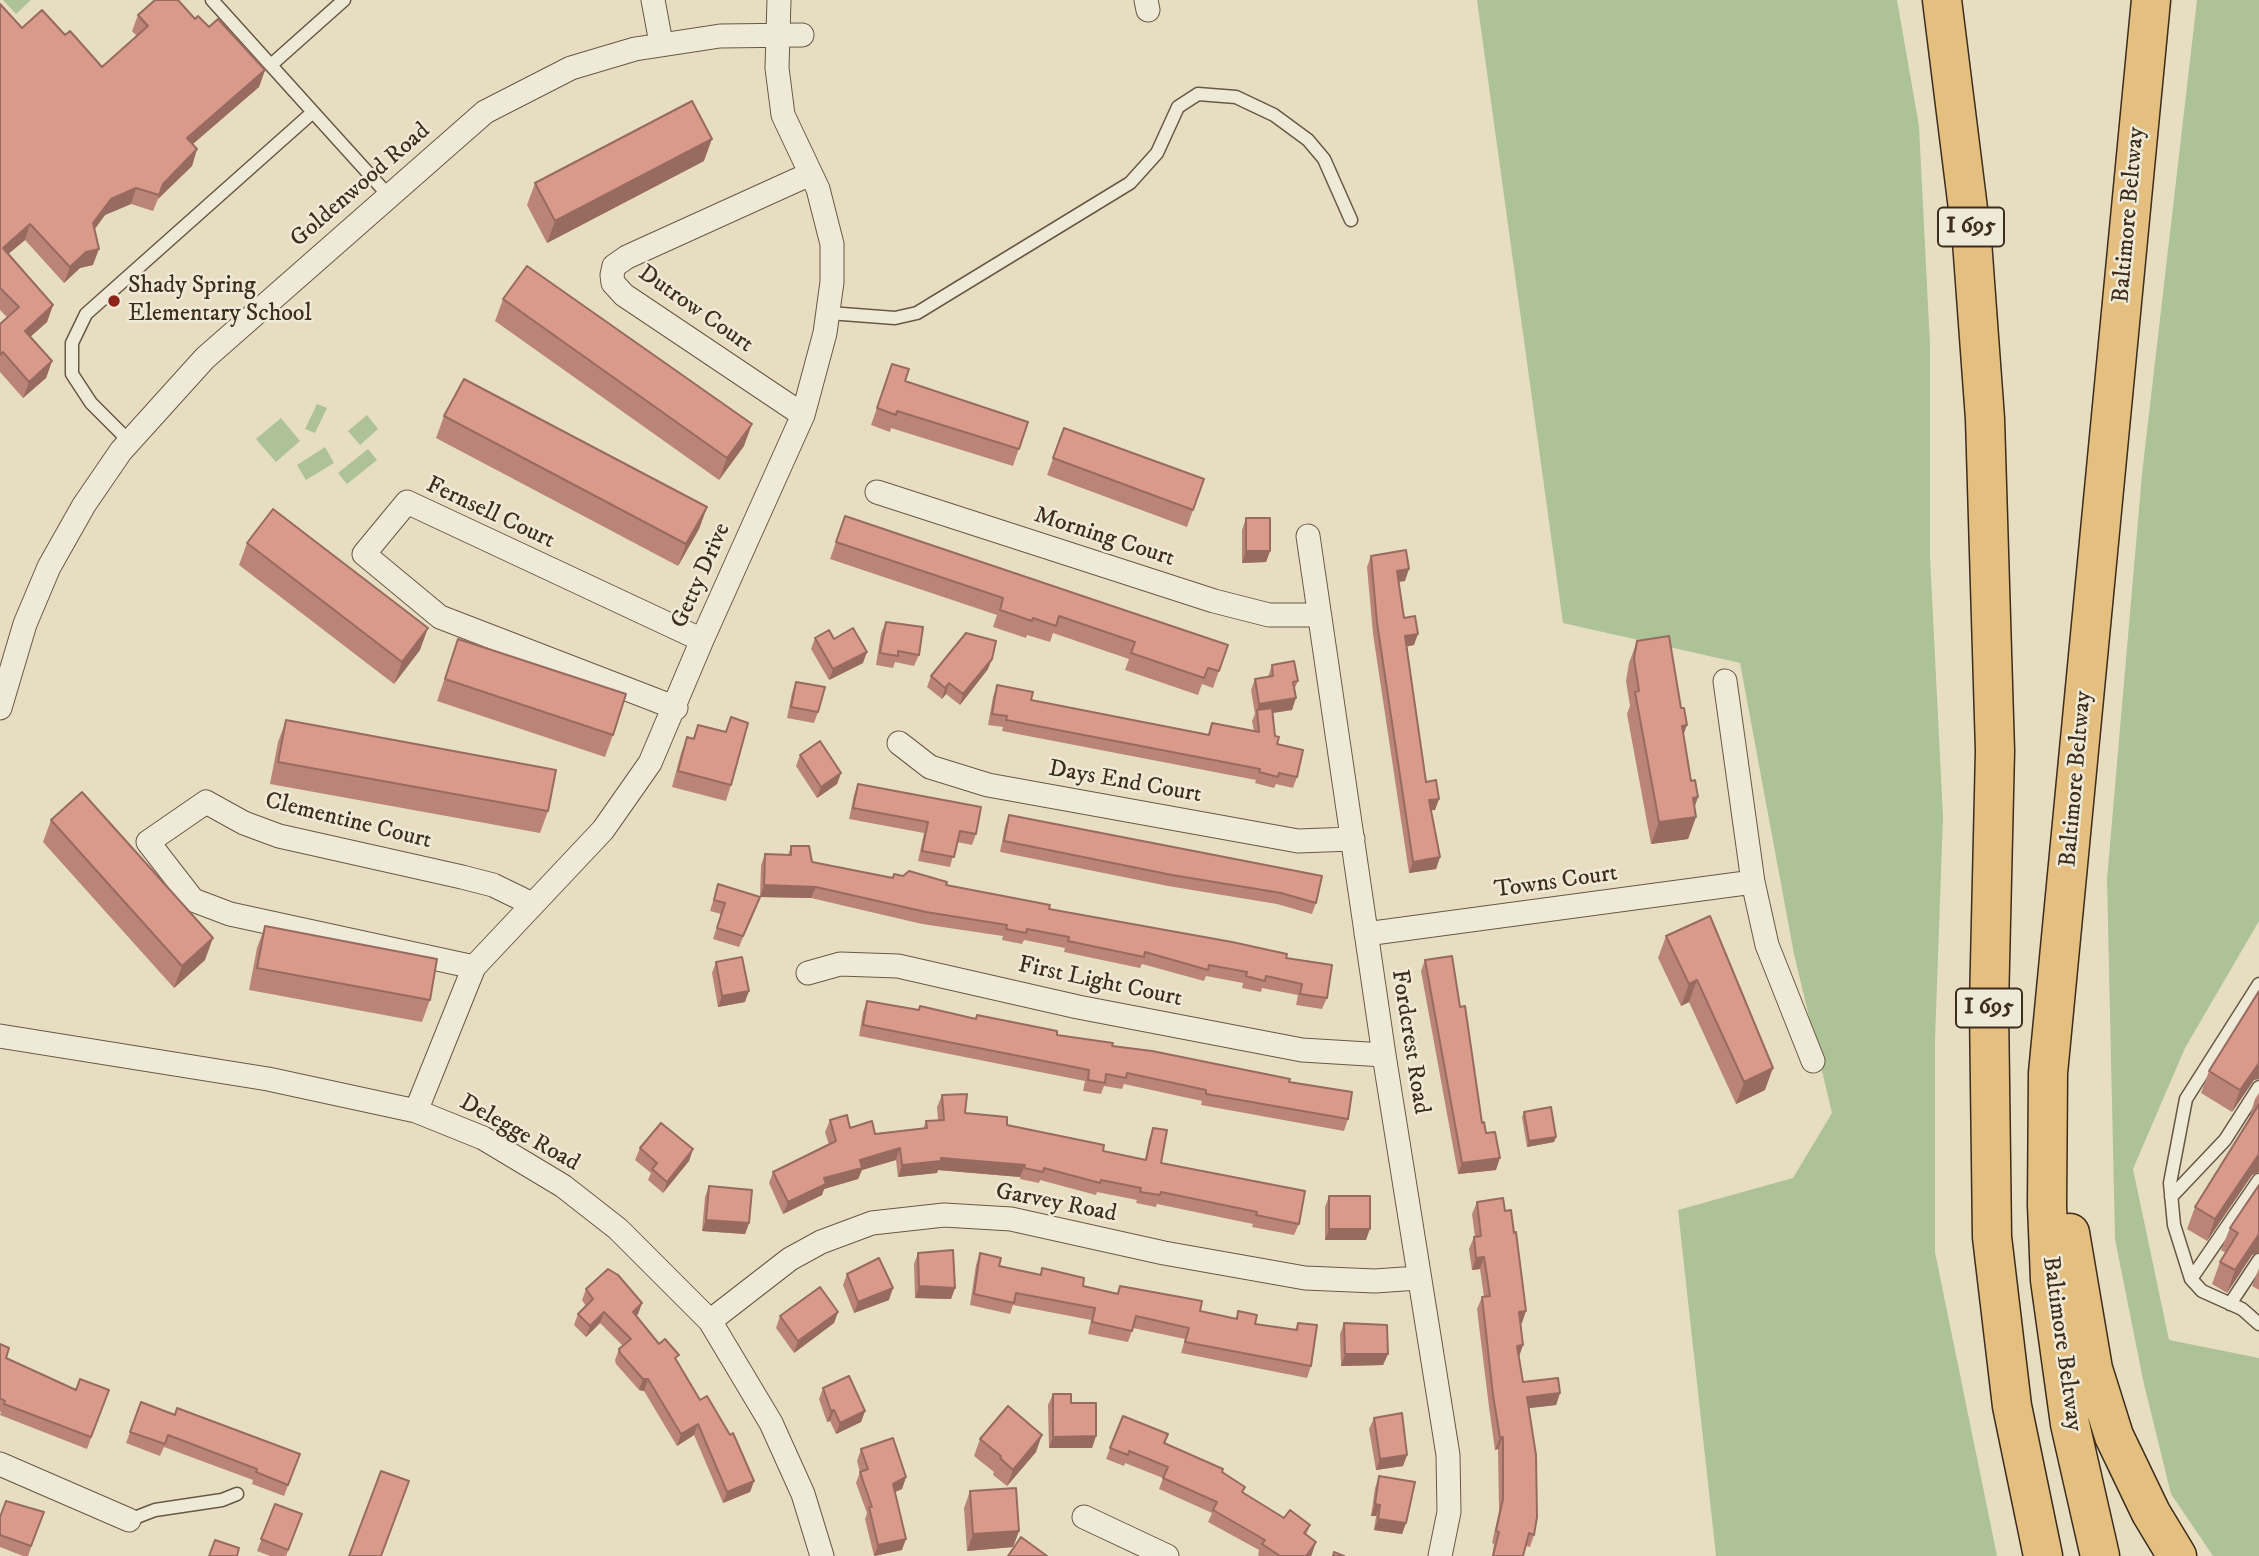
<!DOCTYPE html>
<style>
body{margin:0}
canvas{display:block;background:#e7dec1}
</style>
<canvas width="2259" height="1556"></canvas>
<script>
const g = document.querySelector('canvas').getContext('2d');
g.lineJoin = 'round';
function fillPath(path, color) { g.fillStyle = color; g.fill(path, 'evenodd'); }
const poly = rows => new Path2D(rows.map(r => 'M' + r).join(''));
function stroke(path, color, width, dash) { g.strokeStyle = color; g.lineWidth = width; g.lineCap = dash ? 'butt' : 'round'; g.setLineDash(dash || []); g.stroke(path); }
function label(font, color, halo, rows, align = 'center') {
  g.font = font + ' "IM FELL DW Pica",serif'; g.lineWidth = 5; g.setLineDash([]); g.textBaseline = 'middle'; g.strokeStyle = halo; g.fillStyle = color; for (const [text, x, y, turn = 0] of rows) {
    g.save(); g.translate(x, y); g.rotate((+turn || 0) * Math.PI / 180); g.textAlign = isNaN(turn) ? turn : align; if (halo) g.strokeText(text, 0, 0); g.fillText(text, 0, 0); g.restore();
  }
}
fillPath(poly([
 [3,0,31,0,16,14],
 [1477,0,1897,0,1919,126,1930,345,1930,557,1943,817,1935,1040,1935,1252,1997,1556,1716,1556,1678,1210,1793,1178,1832,1113,1794,954,1740,663,1563,623],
 [2197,0,2259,0,2259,921,2185,1048,2133,1169,2169,1340,2259,1358,2259,1556,2213,1556,2171,1494,2143,1380,2115,1239,2107,879,2142,474],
 [317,404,327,408,315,433,305,429],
 [367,415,378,429,360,445,348,431],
 [281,418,300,441,276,462,256,439],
 [325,447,334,463,306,480,297,465],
 [368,449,377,460,347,484,338,473]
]), '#aec298');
const lane = poly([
 [212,0,313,112],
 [271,65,344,0],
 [829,313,895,318,917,313,1130,183,1157,153,1178,107,1198,94,1236,97,1274,115,1308,140,1324,159,1351,220],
 [130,442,91,403,72,374,72,343,86,314,313,112,389,196],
 [2259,984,2186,1099,2170,1183,2174,1225,2191,1279,2202,1291,2242,1309,2259,1324],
 [2171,1197,2225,1140,2259,1087],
 [2191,1279,2259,1180],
 [2230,1304,2259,1260],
 [129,1520,155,1510,222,1500,237,1494]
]);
const street = poly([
 [653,0,661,43],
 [1146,0,1148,10],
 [803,415,624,295,613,283,612,275,614,266,627,257,810,174],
 [877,492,1214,601,1269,615,1318,615],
 [1308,536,1384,1055,1448,1455,1449,1512,1440,1556],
 [1725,681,1753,882,1767,945,1813,1061],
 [0,708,25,624,49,567,84,505,121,451,205,358,485,112,571,68,635,49,720,36,802,35],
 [676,708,440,617,364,554,407,502,702,640],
 [899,743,930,767,988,785,1298,841,1353,839],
 [1366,934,1753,882],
 [474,967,230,914,193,900,148,842,206,802,244,823,279,836,462,877,493,885,532,904],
 [808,973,840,964,898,966,1078,1007,1302,1050,1384,1055],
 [0,1036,268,1079,416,1111,483,1138,563,1186,618,1229,710,1321,771,1423,803,1494,822,1556],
 [416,1111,474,967,603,830,650,763,702,640,803,415,825,333,832,282,832,244,818,189,783,115,777,68,779,0],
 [710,1321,790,1259,821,1242,872,1223,944,1215,1011,1219,1164,1253,1305,1278,1375,1281,1418,1278],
 [0,1464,129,1520],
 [1084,1517,1167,1556]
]);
const highway = poly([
 [1942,0,1972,241,1985,419,1995,751,1989,1006,1992,1237,2012,1406,2043,1556],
 [2070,1233,2093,1369,2114,1436,2151,1513,2177,1556],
 [2100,1556,2070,1424,2050,1280,2047,1205,2048,1073,2151,0]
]);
stroke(lane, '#685945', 15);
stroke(street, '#685945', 25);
stroke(highway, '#3d2d1c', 41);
stroke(lane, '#efead7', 12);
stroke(street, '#efead7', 23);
stroke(highway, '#e4bf80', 38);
fillPath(poly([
 [0,4,22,28,65,35,102,67,137,36,132,31,138,15,195,19,209,27,265,70,259,87,193,144,197,149,192,166,158,199,153,211,131,204,105,215,95,229,93,265,80,268,64,283,25,240,8,254,53,305,47,322,30,337,52,361,46,378,23,398,0,372,0,324,7,317,0,310],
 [704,161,547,243,527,205,535,183],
 [503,299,744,446,719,480,495,321],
 [892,364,905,381,1028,422,1013,466,891,428,890,432,871,425],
 [444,416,707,507,699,529,678,566,436,438],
 [1064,428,1204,479,1187,527,1047,475],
 [845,516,1228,645,1213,688,1202,684,1198,695,1125,670,1129,659,1053,633,1050,642,1027,635,1026,638,993,627,997,615,830,559],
 [1246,518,1270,551,1266,562,1242,563,1242,530],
 [247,543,420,650,394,684,239,565],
 [1371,556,1405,581,1399,582,1404,618,1414,645,1406,647,1426,782,1439,799,1435,810,1431,810,1440,857,1436,869,1409,873,1373,634,1367,567],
 [886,622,919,655,914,666,895,662,893,668,876,665,881,633],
 [815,638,834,639,863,663,829,680,811,649],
 [458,639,613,735,605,757,437,701],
 [1637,641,1683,736,1696,817,1688,839,1651,844,1627,714,1630,706,1626,681,1629,663],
 [1272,665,1298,681,1294,690,1292,710,1273,713,1275,736,1277,744,1297,777,1293,788,1276,784,1274,788,1255,783,1256,780,1002,731,1003,727,988,725,993,697,997,685,1031,700,1208,734,1212,723,1254,731,1252,721,1255,714,1251,690,1255,679,1268,677],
 [988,669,960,705,946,694,942,699,927,687,931,676],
 [796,682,818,712,814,723,787,718,792,693],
 [286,720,548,811,540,833,270,784,278,742],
 [698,725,731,785,726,801,672,787,681,753,687,737,693,738],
 [800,755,841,773,837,784,817,798,796,766],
 [858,784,976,834,972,845,957,842,950,867,918,861,924,833,849,819,854,795],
 [1009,815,1316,903,1312,914,1277,904,1168,886,1000,852,1005,826],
 [51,820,205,960,174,988,43,842],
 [791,846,812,862,893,878,946,885,1049,909,1286,958,1327,998,1322,1009,1296,1005,1298,995,1262,988,1261,992,1242,988,1243,983,1206,976,1204,981,1142,964,1140,968,1064,952,1065,948,1024,940,1022,944,1002,940,1003,936,922,924,811,898,760,897,761,865,765,854,788,855],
 [718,884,760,897,739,947,713,939,721,914,710,911],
 [1710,916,1765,1090,1736,1104,1689,1002,1681,1006,1658,958,1666,936],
 [265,926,430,1000,422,1022,249,990,257,948],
 [1425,960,1460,1007,1482,1123,1486,1133,1496,1170,1458,1174,1421,971],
 [716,962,745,1002,718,1007,712,973],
 [867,1001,976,1019,1289,1082,1348,1119,1344,1131,1201,1105,1202,1101,1124,1084,1122,1089,1104,1086,1101,1094,1083,1091,1085,1081,859,1036,863,1012],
 [2209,1071,2254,1080,2232,1112,2201,1093],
 [2259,1093,2259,1172,2252,1175,2207,1241,2187,1229,2195,1207,2248,1122,2255,1099],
 [942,1095,965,1113,1103,1151,1145,1160,1149,1139,1153,1128,1161,1163,1299,1224,1294,1235,1252,1227,1253,1224,1157,1204,1156,1207,1136,1203,1137,1200,1097,1192,1096,1195,1040,1180,1039,1183,1020,1179,1020,1177,938,1170,937,1173,898,1177,896,1160,862,1170,858,1179,824,1189,822,1195,783,1214,769,1183,773,1172,829,1145,825,1132,830,1120,850,1128,875,1134,923,1129,926,1121,938,1120,937,1107],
 [1524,1112,1556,1137,1554,1142,1527,1147,1522,1117],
 [640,1148,693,1149,689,1161,663,1193,648,1180,651,1173,635,1160],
 [2259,1185,2252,1255,2227,1293,2212,1284,2220,1262,2226,1253,2221,1250,2230,1228],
 [709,1186,749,1223,745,1234,702,1231,705,1197],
 [1329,1196,1366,1240,1325,1240,1325,1207],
 [1477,1202,1522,1323,1520,1323,1519,1357,1523,1382,1560,1393,1556,1405,1528,1408,1534,1535,1530,1547,1526,1546,1523,1556,1492,1556,1494,1544,1492,1543,1499,1511,1498,1449,1495,1450,1489,1407,1477,1309,1482,1297,1484,1297,1480,1269,1472,1270,1469,1249,1474,1237,1475,1237,1472,1214],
 [918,1253,955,1288,951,1299,915,1298,914,1264],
 [980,1253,999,1266,1040,1275,1042,1268,1083,1286,1117,1293,1120,1286,1200,1311,1236,1319,1238,1311,1255,1324,1295,1330,1298,1323,1311,1366,1307,1378,1181,1353,1185,1339,1133,1328,1128,1342,1088,1334,1091,1320,1013,1305,1010,1314,970,1305,976,1265],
 [2259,1268,2259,1290,2252,1286],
 [847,1274,889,1300,854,1313,843,1285],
 [586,1289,642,1303,638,1314,636,1316,659,1344,677,1361,700,1400,754,1481,750,1492,723,1503,694,1435,677,1446,644,1391,639,1390,616,1364,615,1360,619,1349,623,1346,600,1323,586,1337,574,1325,578,1314,586,1306,582,1300],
 [838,1312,834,1323,794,1353,776,1328,780,1316],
 [1344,1323,1388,1354,1383,1365,1341,1366,1340,1334],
 [0,1344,6,1358,76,1390,109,1390,87,1449,0,1415,1,1412,0,1411],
 [823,1388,865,1411,861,1422,836,1434,830,1421,827,1422,819,1399],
 [1053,1394,1071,1403,1096,1436,1092,1448,1049,1448,1048,1405],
 [141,1402,175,1415,300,1454,284,1496,252,1484,253,1480,164,1447,160,1456,126,1443],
 [1123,1416,1164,1443,1222,1472,1243,1493,1284,1518,1310,1525,1306,1535,1312,1554,1311,1556,1259,1556,1258,1555,1259,1550,1208,1522,1212,1513,1159,1489,1163,1478,1125,1463,1124,1466,1106,1459],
 [1374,1418,1407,1455,1403,1466,1376,1470,1369,1429],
 [980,1439,1036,1452,1007,1486,993,1475,994,1472,974,1456],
 [861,1449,906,1477,902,1489,895,1492,902,1550,874,1556,865,1519,867,1513,856,1483,860,1472,857,1461],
 [1379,1476,1406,1523,1402,1534,1374,1530,1376,1516,1371,1516,1375,1488],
 [970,1491,1019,1531,1013,1547,967,1551,964,1508],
 [275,1504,302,1514,286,1556,270,1556,257,1551],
 [44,1512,28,1556,23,1556,0,1547,0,1517]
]), '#bb8478');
fillPath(poly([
 [265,70,259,87,181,154,187,138],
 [712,139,704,161,547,243,555,221],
 [197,149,192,166,158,199,163,184],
 [136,188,131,204,105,215,87,239,93,223,111,199],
 [30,224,25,240,0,261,3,248],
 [99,249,93,265,80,268,64,283,70,267,86,252],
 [53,305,47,322,19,347,25,331],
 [52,361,46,378,23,398,29,382],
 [752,424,744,446,719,480,727,458],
 [707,507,699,529,678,566,686,544],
 [1246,551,1270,551,1266,562,1242,563],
 [1409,569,1405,581,1393,582,1397,571],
 [428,628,420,650,394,684,402,662],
 [1418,634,1414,645,1401,647,1405,636],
 [867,652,863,663,829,680,833,669],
 [992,659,988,669,960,705,963,694],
 [949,683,946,694,942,699,945,688],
 [1296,698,1292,710,1257,715,1257,712,1259,704],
 [1687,725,1679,747,1682,726],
 [841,773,837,784,817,798,821,787],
 [1698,797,1691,818,1696,817,1688,839,1651,844,1659,822,1693,798],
 [1439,799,1435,810,1425,811,1429,800],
 [1440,857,1436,869,1409,873,1413,862],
 [764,885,816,887,811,898,760,897],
 [213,938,205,960,174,988,182,966],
 [1697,980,1689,1002,1681,1006,1689,984],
 [749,991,745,1002,718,1007,722,996],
 [2259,1063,2259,1079,2254,1080,2232,1112,2240,1090],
 [1773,1068,1765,1090,1736,1104,1744,1082],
 [1556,1137,1554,1142,1527,1147,1529,1141],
 [900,1148,896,1160,862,1170,858,1179,824,1189,822,1195,783,1214,788,1202,824,1178,860,1160],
 [693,1149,689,1161,663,1193,667,1182],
 [2259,1154,2259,1172,2252,1175,2207,1241,2215,1219],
 [941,1158,1025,1165,1020,1177,938,1170,937,1173,898,1177,902,1165],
 [1500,1158,1496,1170,1458,1174,1462,1163],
 [706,1220,749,1223,745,1234,702,1231],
 [1329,1229,1370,1229,1366,1240,1325,1240],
 [2259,1234,2259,1253,2252,1255,2227,1293,2235,1270],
 [1484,1257,1480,1269,1472,1270,1476,1258],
 [919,1286,955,1288,951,1299,915,1298],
 [893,1288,889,1300,854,1313,858,1302],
 [642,1303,638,1314,629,1323,633,1312],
 [1526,1311,1522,1323,1515,1324,1519,1312],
 [604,1312,600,1323,586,1337,590,1326],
 [838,1312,834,1323,794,1353,798,1341],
 [1523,1345,1519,1357,1517,1346],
 [1345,1354,1388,1354,1383,1365,1341,1366],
 [643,1379,648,1379,644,1391,639,1390],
 [1560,1393,1556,1405,1522,1409,1527,1397],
 [834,1410,830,1421,827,1422,831,1411],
 [865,1411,861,1422,836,1434,840,1423],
 [698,1424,694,1435,677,1446,681,1434],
 [1042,1435,1036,1452,1007,1486,1013,1470],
 [1096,1436,1092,1448,1049,1448,1053,1437],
 [1503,1437,1498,1449,1495,1450,1500,1438],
 [1407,1455,1403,1466,1376,1470,1380,1459],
 [906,1477,902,1489,888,1495,893,1484],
 [754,1481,750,1492,723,1503,727,1492],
 [1375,1504,1380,1505,1376,1516,1371,1516],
 [1378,1519,1406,1523,1402,1534,1374,1530],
 [1019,1531,1013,1547,967,1551,973,1534],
 [906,1539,902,1550,874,1556,878,1545],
 [1316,1542,1312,1554,1311,1556,1306,1556]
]), '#986b61');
const building = poly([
 [155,0,178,0,195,19,198,16,209,27,218,19,265,70,187,138,197,149,163,184,159,195,136,188,111,199,93,223,99,249,86,252,70,267,30,224,3,248,53,305,25,331,52,361,29,382,3,352,0,355,0,324,19,307,0,288,0,4,22,28,42,10,65,35,70,31,102,67,148,26,138,15,155,0],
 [692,101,712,139,555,221,535,183,692,101],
 [527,266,752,424,727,458,503,299,527,266],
 [892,364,909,369,905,381,1028,422,1019,449,897,411,896,415,877,408,892,364],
 [464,379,707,507,686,544,444,416,464,379],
 [1064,428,1204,479,1193,510,1053,458,1064,428],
 [273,509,428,628,402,662,247,543,273,509],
 [845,516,1228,645,1219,671,1208,668,1204,678,1131,653,1135,642,1059,616,1056,626,1033,618,1032,621,1000,610,1003,598,836,542,845,516],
 [1246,518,1270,518,1270,551,1246,551,1246,518],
 [1406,550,1409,569,1397,571,1404,618,1415,616,1418,634,1405,636,1426,782,1436,780,1439,799,1429,800,1440,857,1413,862,1377,623,1371,556,1406,550],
 [886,622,923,627,919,655,898,651,898,656,880,653,886,622],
 [853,628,867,652,833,669,815,638,829,630,834,639,853,628],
 [966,633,996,641,992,659,963,694,949,683,945,688,931,676,966,633],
 [1669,636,1681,708,1684,708,1687,725,1682,726,1691,781,1695,780,1698,797,1693,798,1696,817,1659,822,1635,692,1639,691,1634,659,1637,641,1669,636],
 [458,639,626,694,613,735,445,679,458,639],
 [1294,661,1298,681,1293,682,1296,698,1259,704,1255,679,1273,676,1272,665,1294,661],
 [796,682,825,687,818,712,791,707,796,682],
 [997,685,1033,692,1031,700,1209,735,1212,723,1259,732,1257,710,1272,708,1275,736,1279,737,1277,744,1303,750,1297,777,1279,773,1278,777,1259,772,1260,769,1006,720,1007,716,992,714,997,685],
 [731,717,748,723,731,785,678,771,687,737,694,739,698,725,726,732,731,717],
 [286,720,556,770,548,811,278,762,286,720],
 [820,741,841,773,821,787,800,755,820,741],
 [858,784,981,807,976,834,960,831,954,857,922,851,928,822,853,808,858,784],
 [82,792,213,938,182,966,51,820,82,792],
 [1009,815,1322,876,1316,903,1281,893,1172,875,1004,841,1009,815],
 [791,846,809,846,812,862,893,878,894,874,903,876,909,871,947,882,946,885,1050,905,1049,909,1232,942,1287,954,1286,958,1332,965,1327,998,1300,994,1302,984,1266,976,1265,981,1246,976,1247,972,1209,965,1208,970,1145,952,1144,957,1068,941,1069,937,1027,929,1026,933,1006,929,1007,925,926,912,816,887,764,885,765,854,791,855,791,846],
 [718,884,760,897,743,936,717,928,725,903,714,900,718,884],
 [1710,916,1773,1068,1744,1082,1697,980,1689,984,1666,936,1710,916],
 [265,926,437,959,430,1000,257,968,265,926],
 [1452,956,1460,1007,1465,1006,1482,1123,1484,1122,1486,1133,1495,1132,1500,1158,1462,1163,1425,960,1452,956],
 [742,957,749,991,722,996,716,962,742,957],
 [2259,991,2259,1063,2240,1090,2209,1071,2259,991],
 [867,1001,919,1010,920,1006,976,1019,977,1015,1057,1031,1057,1035,1113,1043,1112,1046,1152,1051,1290,1079,1289,1082,1352,1092,1348,1119,1206,1094,1206,1090,1127,1073,1126,1078,1106,1074,1105,1083,1088,1080,1089,1070,863,1025,867,1001],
 [967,1094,965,1113,1007,1117,1007,1125,1104,1145,1103,1151,1146,1160,1153,1128,1167,1130,1161,1163,1305,1191,1299,1224,1256,1215,1257,1212,1161,1192,1160,1195,1140,1192,1141,1188,1101,1180,1100,1183,1044,1168,1043,1172,1024,1168,1025,1165,941,1158,941,1161,902,1165,900,1148,860,1160,862,1168,824,1178,826,1184,788,1202,773,1172,836,1141,830,1120,847,1115,850,1128,872,1121,875,1134,927,1128,926,1121,944,1120,942,1095,967,1094],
 [2259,1104,2259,1154,2215,1219,2195,1207,2259,1104],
 [1551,1107,1556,1137,1529,1141,1524,1112,1551,1107],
 [661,1123,693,1149,667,1182,652,1169,657,1163,640,1148,661,1123],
 [2259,1185,2259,1234,2235,1270,2220,1262,2238,1233,2230,1228,2259,1185],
 [709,1186,752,1190,749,1223,706,1220,709,1186],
 [1329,1196,1370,1196,1370,1229,1329,1229,1329,1196],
 [1503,1198,1505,1211,1511,1210,1514,1233,1516,1232,1526,1311,1519,1312,1523,1345,1517,1346,1523,1382,1558,1378,1560,1393,1527,1397,1536,1455,1537,1517,1534,1535,1529,1533,1523,1556,1493,1556,1499,1532,1496,1531,1503,1499,1503,1437,1500,1438,1493,1395,1482,1297,1490,1296,1484,1257,1476,1258,1474,1237,1481,1236,1477,1202,1503,1198],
 [953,1250,955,1288,919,1286,918,1253,953,1250],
 [980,1253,1001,1258,999,1266,1041,1275,1042,1268,1084,1278,1083,1286,1118,1294,1120,1286,1202,1301,1200,1311,1237,1319,1238,1311,1257,1315,1255,1324,1297,1330,1298,1323,1317,1325,1311,1366,1185,1342,1189,1328,1136,1316,1132,1331,1092,1322,1095,1308,1016,1293,1014,1303,974,1294,980,1253],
 [879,1258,893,1288,858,1302,847,1274,879,1258],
 [608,1269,618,1275,642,1303,633,1312,659,1344,665,1339,679,1355,675,1358,700,1400,707,1396,730,1435,733,1433,754,1481,727,1492,698,1424,681,1434,648,1379,643,1379,620,1353,619,1349,631,1339,604,1312,590,1326,578,1314,593,1299,586,1289,608,1269],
 [820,1287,838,1312,798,1341,780,1316,820,1287],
 [1344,1323,1387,1325,1388,1354,1345,1354,1344,1323],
 [0,1344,9,1348,6,1358,76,1390,80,1379,109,1390,91,1437,4,1404,5,1401,0,1398,0,1344],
 [849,1376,865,1411,840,1423,834,1410,831,1411,823,1388,849,1376],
 [1053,1394,1071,1394,1071,1403,1096,1403,1096,1436,1053,1437,1053,1394],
 [141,1402,175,1415,177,1408,300,1454,288,1485,256,1472,257,1469,168,1435,165,1444,130,1432,141,1402],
 [1008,1406,1042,1435,1013,1470,1000,1458,1001,1456,980,1439,1008,1406],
 [1402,1413,1407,1455,1380,1459,1374,1418,1402,1413],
 [1123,1416,1168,1434,1164,1443,1223,1469,1222,1472,1245,1487,1242,1492,1284,1518,1290,1510,1310,1525,1304,1533,1316,1542,1306,1556,1280,1556,1262,1544,1265,1540,1213,1510,1217,1502,1163,1478,1168,1467,1129,1451,1128,1455,1110,1448,1123,1416],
 [893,1438,906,1477,893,1484,906,1539,878,1545,869,1507,872,1507,860,1472,868,1469,861,1449,893,1438],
 [381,1471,409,1481,381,1556,349,1556,381,1471],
 [1379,1476,1415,1482,1406,1523,1378,1519,1380,1505,1375,1504,1379,1476],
 [1016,1488,1019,1531,973,1534,970,1491,1016,1488],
 [6,1501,44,1512,31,1546,0,1535,0,1517,6,1501],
 [275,1504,302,1514,288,1550,261,1539,275,1504],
 [1021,1537,1047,1556,1008,1556,1021,1537],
 [215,1540,239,1548,237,1556,209,1556,215,1540],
 [1334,1552,1344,1556,1333,1556,1334,1552]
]);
fillPath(building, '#d9998b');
stroke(building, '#986b61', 2);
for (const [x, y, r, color] of [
 [114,301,7,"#8f2418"]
]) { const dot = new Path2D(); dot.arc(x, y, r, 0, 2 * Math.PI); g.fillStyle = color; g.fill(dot); stroke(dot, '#efead7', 2.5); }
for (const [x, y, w] of [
 [1971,227,66],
 [1989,1008,66]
]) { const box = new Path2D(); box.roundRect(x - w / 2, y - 19.5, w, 39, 5); g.fillStyle = '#efead7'; g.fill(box); stroke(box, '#3d2d1c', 2); }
label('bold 23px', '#3d2d1c', null, [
 ["I 695",1971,227],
 ["I 695",1989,1008]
]);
label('24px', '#3d2d1c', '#efead7', [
 ["Goldenwood Road",361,186,-41],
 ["Baltimore Beltway",2130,215,-85],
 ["Dutrow Court",695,310,35],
 ["Fernsell Court",490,514,25],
 ["Morning Court",1104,538,18],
 ["Getty Drive",702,576,-66],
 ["Baltimore Beltway",2077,779,-85],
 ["Days End Court",1125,783,10],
 ["Clementine Court",348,822,14],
 ["Towns Court",1556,883,-8],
 ["First Light Court",1100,983,12],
 ["Fordcrest Road",1409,1042,81],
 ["Delegge Road",519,1134,29],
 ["Garvey Road",1056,1204,11],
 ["Baltimore Beltway",2061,1344,82]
]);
label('24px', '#3d2d1c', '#efead7', [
 ["Shady Spring",128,287],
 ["Elementary School",128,315]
], 'left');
</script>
